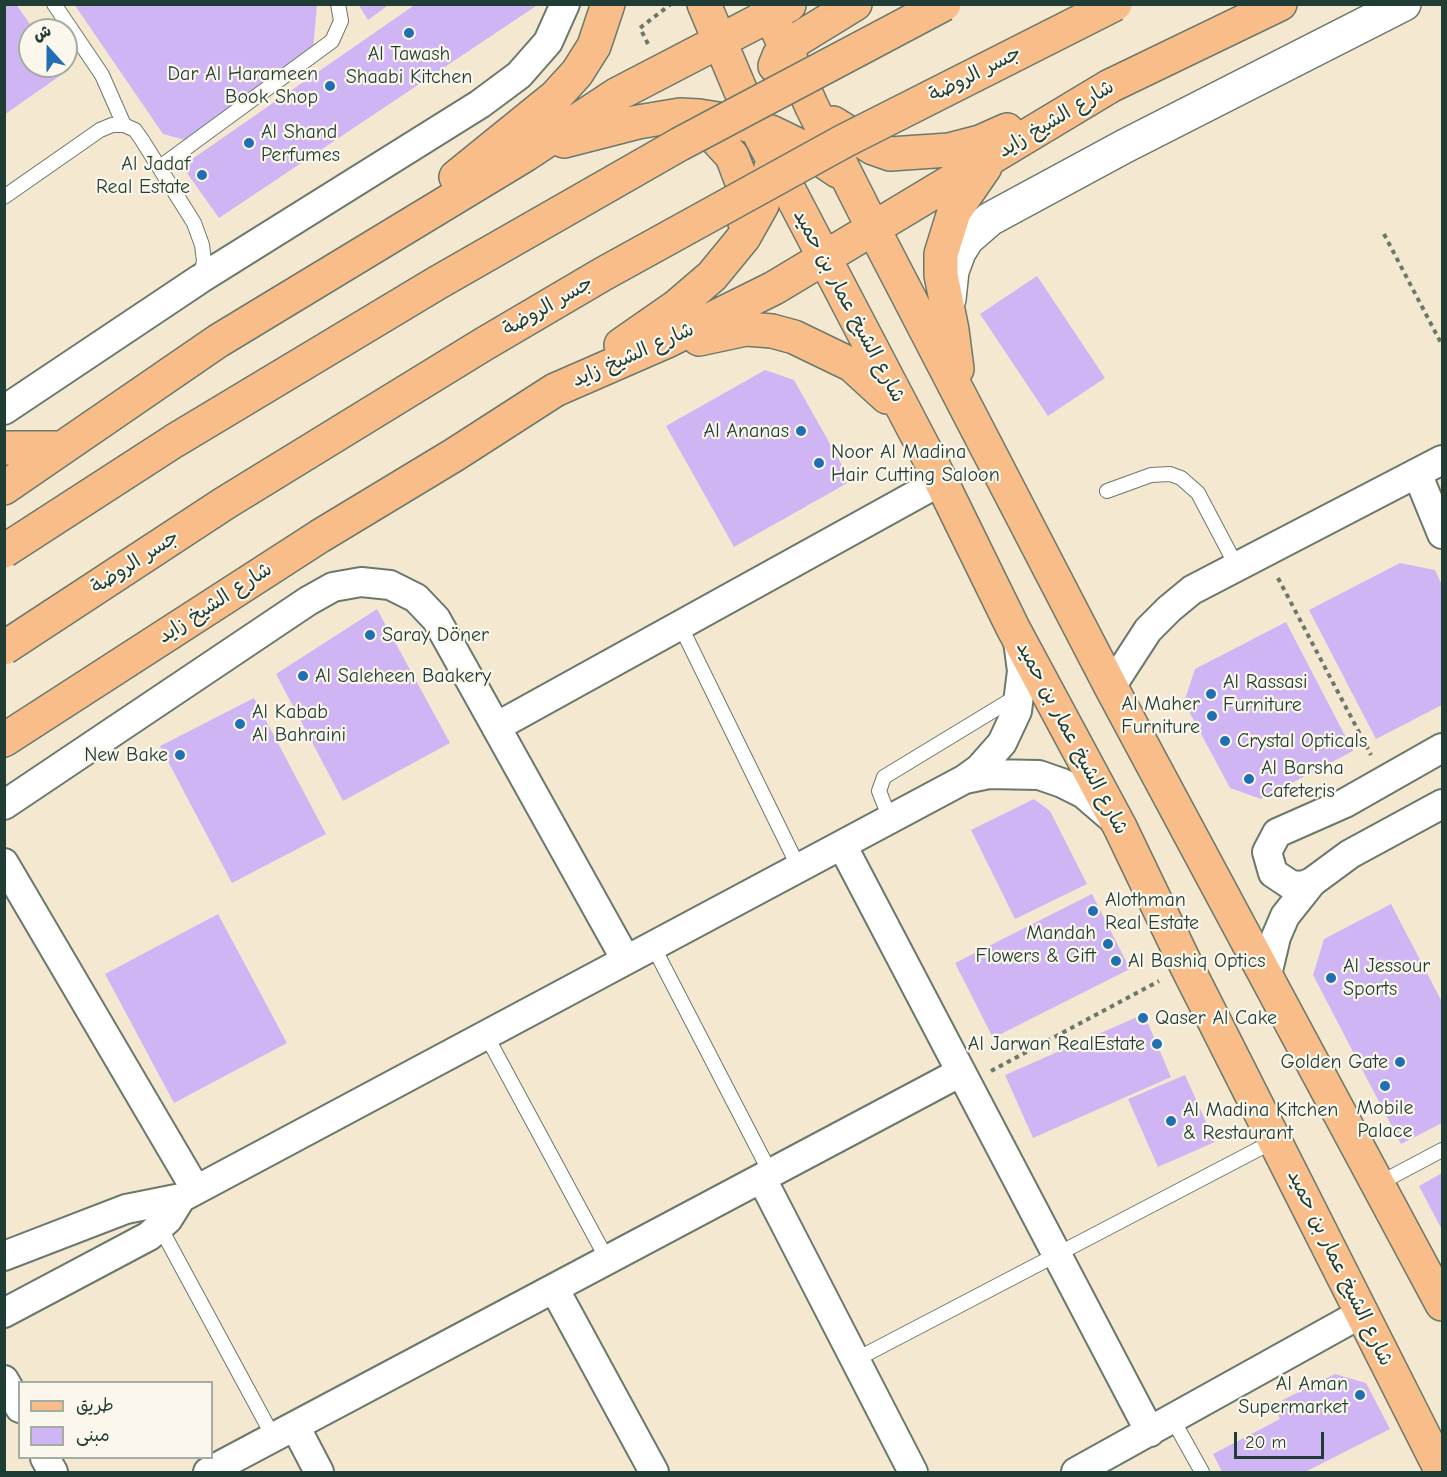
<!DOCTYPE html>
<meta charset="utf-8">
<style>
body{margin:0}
#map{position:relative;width:1447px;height:1477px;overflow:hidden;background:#f5e8d1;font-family:"Comic Neue","Playpen Sans Arabic",sans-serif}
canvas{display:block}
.frame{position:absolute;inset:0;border:6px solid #1f3d34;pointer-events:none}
.legend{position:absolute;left:18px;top:1381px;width:195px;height:78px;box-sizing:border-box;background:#fbf7ec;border:2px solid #a3ada2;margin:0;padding:8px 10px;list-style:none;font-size:18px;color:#1f3d34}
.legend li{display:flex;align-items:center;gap:12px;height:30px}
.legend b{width:30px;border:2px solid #a3ada2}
.north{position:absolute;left:18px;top:18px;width:60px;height:60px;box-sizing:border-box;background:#fbf7ec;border:2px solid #a3ada2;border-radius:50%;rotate:339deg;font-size:16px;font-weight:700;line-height:24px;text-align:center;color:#1f3d34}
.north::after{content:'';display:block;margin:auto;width:21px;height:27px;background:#1f6fb2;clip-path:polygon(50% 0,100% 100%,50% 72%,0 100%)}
.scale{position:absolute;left:1234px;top:1432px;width:90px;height:27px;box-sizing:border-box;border:3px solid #1f3d34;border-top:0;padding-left:8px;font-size:18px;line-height:21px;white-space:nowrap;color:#1f3d34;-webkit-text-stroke:4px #fbf7ec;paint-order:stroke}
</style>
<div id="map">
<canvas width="1447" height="1477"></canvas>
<div class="frame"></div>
<ul class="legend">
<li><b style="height:8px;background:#f8bd88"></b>طريق</li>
<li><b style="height:16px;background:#d0b5f4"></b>مبنى</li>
</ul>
<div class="north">ش</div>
<div class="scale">20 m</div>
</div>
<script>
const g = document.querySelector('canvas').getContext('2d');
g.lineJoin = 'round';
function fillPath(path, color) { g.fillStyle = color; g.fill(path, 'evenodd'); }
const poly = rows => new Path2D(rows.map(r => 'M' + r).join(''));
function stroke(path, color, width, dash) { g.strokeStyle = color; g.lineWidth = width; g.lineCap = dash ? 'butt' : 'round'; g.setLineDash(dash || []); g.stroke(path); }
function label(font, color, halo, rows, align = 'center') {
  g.font = font + ' "Comic Neue","Playpen Sans Arabic",sans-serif'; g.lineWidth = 4.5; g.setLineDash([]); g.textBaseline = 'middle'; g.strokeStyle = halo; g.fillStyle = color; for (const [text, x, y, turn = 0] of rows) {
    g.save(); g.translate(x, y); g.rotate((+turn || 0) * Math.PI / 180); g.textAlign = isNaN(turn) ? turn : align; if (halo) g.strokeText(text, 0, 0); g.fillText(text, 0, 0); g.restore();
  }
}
fillPath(poly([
 [4,4,16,4,34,30,30,30,30,66,59,66,64,73,4,115],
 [74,4,317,4,313,51,185,140,163,134],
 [358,4,390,4,368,20],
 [416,4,539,4,219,218,182,166],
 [1037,276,1105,378,1048,416,980,314],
 [765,370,794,380,851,481,734,547,666,426],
 [1400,563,1435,570,1442,585,1442,705,1376,739,1309,610],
 [377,609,450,743,343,801,276,674],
 [1286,622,1353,751,1261,799,1230,788,1184,702,1195,669],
 [254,698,326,834,232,883,160,746],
 [1034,799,1050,811,1087,884,1015,919,971,830],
 [1092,894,1130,969,993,1038,955,963],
 [1391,904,1442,1002,1442,1123,1401,1144,1313,975,1324,939],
 [218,914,287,1043,174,1103,105,974],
 [1144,1014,1171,1077,1033,1138,1005,1075],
 [1185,1075,1215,1142,1158,1167,1128,1099],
 [1442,1173,1442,1230,1419,1186],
 [1335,1374,1366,1383,1390,1429,1305,1472,1222,1472,1213,1454,1280,1419,1273,1405]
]), '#d0b5f4');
const service = poly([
 [54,4,102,75,124,125],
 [160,167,332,41,341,21,338,4],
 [4,197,100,130,112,125,124,125,135,130,142,140,194,223,202,245,204,261,201,276],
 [1107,491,1151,475,1170,474,1181,478,1198,493,1237,567],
 [680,625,799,868],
 [890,819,879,791,884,777,1019,695],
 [653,946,771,1174],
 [486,1035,608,1261],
 [1378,1184,1442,1150],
 [160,1227,274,1438],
 [855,1360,1274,1141],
 [1173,1420,1202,1472]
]);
const minor = poly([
 [4,410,200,279,480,104,519,75,548,42,565,4],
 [1417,473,1442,534],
 [1111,687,1148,630,1169,609,1192,590,1442,460],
 [496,727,941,481],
 [965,779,989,774,1039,775,1062,783,1084,794,1112,818],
 [4,805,308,601,333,587,361,582,390,585,416,598,436,619,626,960],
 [842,845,1150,1432],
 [4,863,196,1190],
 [1312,882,1302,886,1291,885,1273,873,1267,852,1277,833,1345,803,1442,748],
 [1266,979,1276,937,1285,916,1312,882,1350,854,1442,804],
 [762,1179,913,1472],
 [4,1256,126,1209,181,1198,965,779,979,769,1002,743,1017,711,1022,671,1018,641],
 [555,1290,654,1472],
 [4,1313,149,1236,168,1219,181,1198],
 [4,1380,20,1408],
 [295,1426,319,1472],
 [45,1458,53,1472],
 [208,1472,961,1072],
 [1076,1472,1362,1313]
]);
const tertiary = poly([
 [949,299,952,271,959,252,967,239,990,219,1125,146,1404,4]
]);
const primary = poly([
 [704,4,756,127,941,481,1013,628,1120,827,1187,967,1442,1472],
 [766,4,812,107,873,228,1111,687,1442,1304],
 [775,66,779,56,798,39,855,4],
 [684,118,708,130,732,156,745,190,745,223],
 [833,123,873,148,890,154,949,150,980,142,1007,130],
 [564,141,638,122,680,115,699,116,737,122,771,132,804,148,838,171],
 [456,177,556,96,577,73,594,46,608,4],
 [699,339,746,329,772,331,794,337,852,365,887,397],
 [621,345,677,306,712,276,744,237,762,205,772,163],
 [957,369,952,330,941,275,941,254,954,212,985,167],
 [4,448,62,448],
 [4,488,218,341,525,155,616,95,789,5],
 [4,740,320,536,454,455,555,390,665,342,774,288,1110,86,1280,4]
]);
stroke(service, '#6a796b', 16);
stroke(minor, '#6a796b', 32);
stroke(tertiary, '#6a796b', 36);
stroke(primary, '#6a796b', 36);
stroke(poly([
 [648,44,640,28,671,4],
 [1384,234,1442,345],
 [1278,578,1371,755],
 [991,1071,1159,981]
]), '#6a796b', 4, [4.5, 4.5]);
stroke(service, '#fff', 14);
stroke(minor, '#fff', 28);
stroke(tertiary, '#fff', 33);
stroke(primary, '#f8bd88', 33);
const primaryBridge = poly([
 [4,551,174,441,437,283,680,144,944,4],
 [4,648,225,503,484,344,603,274,844,141,1115,4]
]);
stroke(primaryBridge, '#6a796b', 36, []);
stroke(primaryBridge, '#f8bd88', 33);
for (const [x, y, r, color] of [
 [409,33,6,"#1f6fb2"],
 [330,86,6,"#1f6fb2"],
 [249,143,6,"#1f6fb2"],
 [202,175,6,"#1f6fb2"],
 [801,431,6,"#1f6fb2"],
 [819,463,6,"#1f6fb2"],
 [370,635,6,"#1f6fb2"],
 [303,676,6,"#1f6fb2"],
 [1211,694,6,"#1f6fb2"],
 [1212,716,6,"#1f6fb2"],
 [240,724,6,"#1f6fb2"],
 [1225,741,6,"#1f6fb2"],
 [180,755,6,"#1f6fb2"],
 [1249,779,6,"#1f6fb2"],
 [1093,911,6,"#1f6fb2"],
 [1108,944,6,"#1f6fb2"],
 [1116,961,6,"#1f6fb2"],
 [1331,978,6,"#1f6fb2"],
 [1143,1018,6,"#1f6fb2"],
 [1157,1044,6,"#1f6fb2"],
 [1400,1062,6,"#1f6fb2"],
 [1385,1086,6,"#1f6fb2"],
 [1171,1121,6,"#1f6fb2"],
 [1360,1395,6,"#1f6fb2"]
]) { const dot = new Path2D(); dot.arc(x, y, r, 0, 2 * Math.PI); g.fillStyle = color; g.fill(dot); stroke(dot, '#fbf7ec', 2); }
label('20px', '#1f3d34', '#fbf7ec', [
 ["Al Tawash",409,54,"center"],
 ["Shaabi Kitchen",409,77,"center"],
 ["Dar Al Harameen",318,74,"right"],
 ["Book Shop",318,97,"right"],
 ["Al Shand",261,132],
 ["Perfumes",261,155],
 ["Al Jadaf",190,164,"right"],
 ["Real Estate",190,187,"right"],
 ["Al Ananas",789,431,"right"],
 ["Noor Al Madina",831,452],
 ["Hair Cutting Saloon",831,475],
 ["Saray Döner",382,635],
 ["Al Saleheen Baakery",315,676],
 ["Al Rassasi",1223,682],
 ["Furniture",1223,705],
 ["Al Maher",1200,704,"right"],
 ["Furniture",1200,727,"right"],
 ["Al Kabab",252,712],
 ["Al Bahraini",252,735],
 ["Crystal Opticals",1237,741],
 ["New Bake",168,755,"right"],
 ["Al Barsha",1261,768],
 ["Cafeteris",1261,791],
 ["Alothman",1105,900],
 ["Real Estate",1105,923],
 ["Mandah",1096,933,"right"],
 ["Flowers & Gift",1096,956,"right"],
 ["Al Bashiq Optics",1128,961],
 ["Al Jessour",1343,966],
 ["Sports",1343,989],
 ["Qaser Al Cake",1155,1018],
 ["Al Jarwan RealEstate",1145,1044,"right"],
 ["Golden Gate",1388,1062,"right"],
 ["Mobile",1385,1108,"center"],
 ["Palace",1385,1131,"center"],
 ["Al Madina Kitchen",1183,1110],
 ["& Restaurant",1183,1133],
 ["Al Aman",1348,1384,"right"],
 ["Supermarket",1348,1407,"right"]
], 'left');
label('20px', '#1f3d34', '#fbf7ec', [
 ["جسر الروضة",975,74,-27],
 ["شارع الشيخ زايد",1056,119,-31],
 ["جسر الروضة",548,306,-30],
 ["شارع الشيخ عمار بن حميد",849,306,62],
 ["شارع الشيخ زايد",633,355,-24],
 ["جسر الروضة",135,562,-33],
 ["شارع الشيخ زايد",215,603,-33],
 ["شارع الشيخ عمار بن حميد",1072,738,62],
 ["شارع الشيخ عمار بن حميد",1340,1268,64]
]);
</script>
